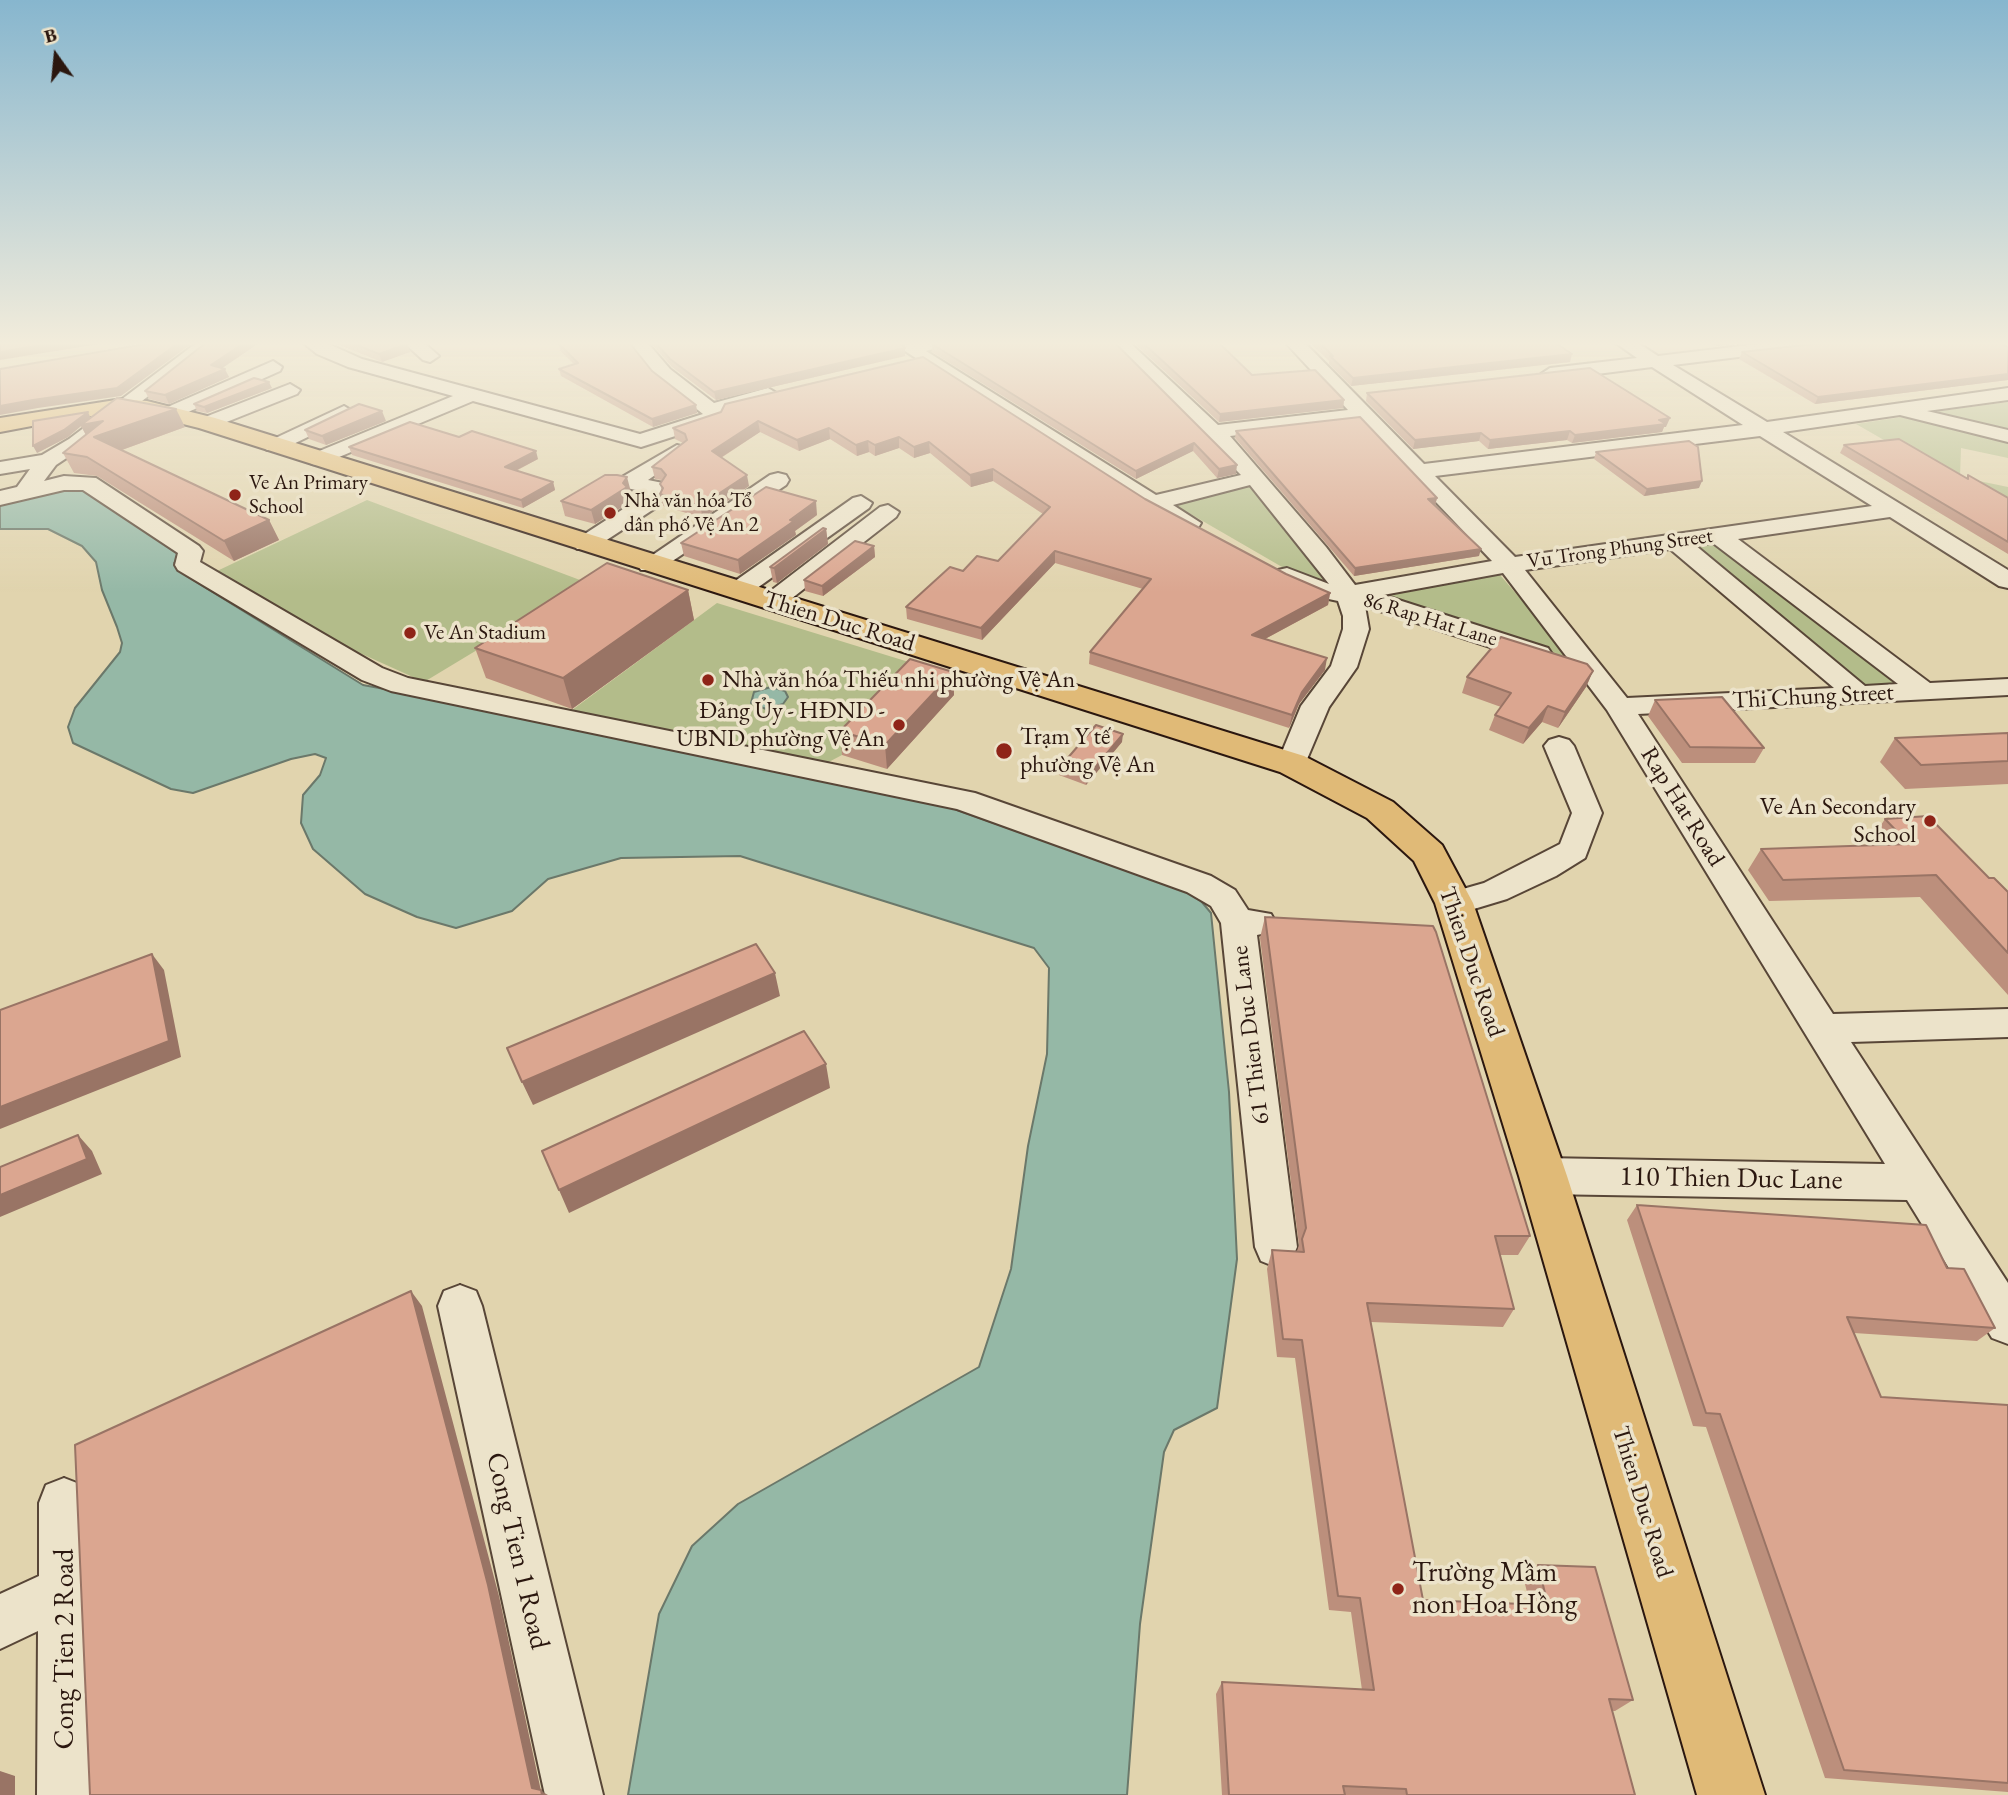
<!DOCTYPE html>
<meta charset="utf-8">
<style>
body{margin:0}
#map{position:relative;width:2008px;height:1795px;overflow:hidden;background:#e1d4ae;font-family:"EB Garamond",serif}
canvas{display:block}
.north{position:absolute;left:21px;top:21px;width:70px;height:70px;-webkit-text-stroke:5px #ece3ca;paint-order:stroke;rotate:345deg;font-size:19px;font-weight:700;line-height:28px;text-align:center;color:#2b170f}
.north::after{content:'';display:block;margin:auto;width:24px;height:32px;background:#2b170f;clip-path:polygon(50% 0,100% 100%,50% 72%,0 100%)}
</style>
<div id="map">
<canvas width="2008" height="1795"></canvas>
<div class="north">B</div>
</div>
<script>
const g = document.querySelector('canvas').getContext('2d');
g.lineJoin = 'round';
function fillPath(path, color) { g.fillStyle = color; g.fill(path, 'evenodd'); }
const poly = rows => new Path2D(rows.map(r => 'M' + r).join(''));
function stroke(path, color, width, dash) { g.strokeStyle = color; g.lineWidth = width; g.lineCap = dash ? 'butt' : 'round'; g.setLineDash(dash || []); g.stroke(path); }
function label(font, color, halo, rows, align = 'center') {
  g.font = font + ' "EB Garamond",serif'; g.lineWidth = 7; g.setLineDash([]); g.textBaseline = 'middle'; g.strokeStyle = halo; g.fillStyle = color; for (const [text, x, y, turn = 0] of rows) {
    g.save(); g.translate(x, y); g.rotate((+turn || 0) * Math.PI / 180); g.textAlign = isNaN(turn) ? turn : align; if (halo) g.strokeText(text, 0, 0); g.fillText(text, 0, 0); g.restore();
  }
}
fillPath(poly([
 [2008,402,2008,434,1938,413,1940,411],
 [1902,417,2008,439,2008,458,1961,448,1960,477,2008,487,2008,511,1856,424],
 [1249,484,1331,583,1308,582,1175,505],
 [367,500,588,583,424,682,198,580],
 [1716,540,1911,687,1859,689,1688,545],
 [1500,575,1574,661,1376,595],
 [717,603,925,667,842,755,825,764,568,713]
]), '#b3bc8a');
const water = poly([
 [84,484,186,556,174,563,185,575,363,685,588,727,932,801,1196,895,1211,913,1229,1092,1237,1259,1217,1408,1174,1430,1164,1452,1140,1624,1127,1795,628,1795,659,1614,692,1546,738,1504,979,1367,1011,1269,1028,1146,1047,1054,1049,968,1034,948,740,856,621,858,548,879,512,911,456,928,417,917,365,894,313,849,301,823,303,795,320,775,326,758,315,754,291,759,193,793,171,789,73,743,68,727,75,708,120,652,122,643,117,627,102,590,96,562,82,546,48,529,0,529,0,498,84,484],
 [771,687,785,691,788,697,783,704,766,709,751,703,754,692,771,687]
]);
fillPath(water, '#95b8a6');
stroke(water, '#6b786a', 2);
const minor = poly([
 [199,341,219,341,83,447,56,465,44,481,64,476,96,478,199,546,203,551,200,562,382,668,408,678,975,793,1211,876,1235,890,1248,910,1271,914,1276,923,1271,932,1257,935,1297,1247,1291,1261,1276,1267,1261,1261,1255,1247,1221,923,1211,906,1187,892,957,809,391,691,362,680,178,570,175,565,178,553,83,490,64,490,0,505,0,491,17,487,30,469,0,474,0,462,42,455,69,439,199,341],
 [301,341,322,341,362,359,640,434,703,414,656,377,627,341,646,341,670,369,714,403,768,388,778,394,775,398,723,413,725,417,722,421,641,447,473,401,320,465,312,464,309,459,312,454,453,396,348,367,317,354,301,341],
 [402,341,422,341,439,356,430,362,423,360,402,341],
 [920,341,950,341,947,345,926,351,1156,495,1241,475,1109,341,1128,341,1218,425,1348,410,1284,341,1303,341,1424,464,1743,425,1652,367,1550,380,1541,374,1550,368,1637,358,1613,341,1635,341,1658,356,1782,341,1837,341,1828,346,1673,365,1767,422,2008,388,2008,400,1927,411,2008,430,2008,442,1900,415,1783,432,2008,570,2008,588,1999,586,1890,517,1738,539,1930,683,2008,679,2008,695,1638,714,1833,1014,2008,1009,2008,1037,1851,1042,2008,1283,2008,1344,1992,1338,1907,1200,1543,1194,1529,1189,1523,1176,1529,1163,1543,1158,1885,1164,1607,710,1503,573,1383,595,1548,648,1552,654,1548,660,1530,660,1365,606,1369,629,1357,667,1329,707,1302,771,1292,773,1282,771,1277,764,1301,706,1331,666,1343,629,1343,616,1338,601,1310,595,1278,580,1275,575,1278,570,1287,568,1329,584,1250,485,1173,505,1201,523,1198,528,1182,528,1145,508,902,349,905,345,920,341],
 [1359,421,1492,561,1355,585,1326,547,1230,436,1359,421],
 [1760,436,1872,506,1515,557,1435,476,1760,436],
 [1713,543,1898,684,1865,686,1695,545,1713,543],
 [1670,549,1834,688,1627,698,1525,570,1670,549],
 [273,361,282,367,280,371,177,417,170,419,160,413,163,409,273,361],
 [290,384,300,390,297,394,214,427,200,427,197,423,200,419,290,384],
 [344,406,354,412,351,416,281,450,267,450,264,446,267,442,344,406],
 [677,445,684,447,687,451,684,455,648,480,663,483,666,488,659,495,663,500,660,505,593,549,577,549,573,544,577,539,634,502,629,497,636,490,622,487,619,482,622,477,677,445],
 [778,473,786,475,789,480,786,485,659,570,641,570,638,565,770,475,778,473],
 [861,496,872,503,869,508,746,596,728,596,725,591,728,586,853,498,861,496],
 [888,505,899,512,896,517,782,606,764,606,760,601,764,596,880,507,888,505],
 [1559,737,1569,740,1574,746,1602,813,1585,858,1556,876,1507,899,1454,915,1442,911,1437,903,1442,895,1484,883,1560,844,1572,813,1544,746,1549,740,1559,737],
 [460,1285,476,1291,482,1306,603,1795,545,1795,438,1306,444,1291,460,1285],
 [64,1478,82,1485,89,1503,95,1795,37,1795,38,1631,0,1649,0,1594,39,1576,39,1503,46,1485,64,1478]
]);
const major = poly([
 [122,399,147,401,215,418,1304,756,1393,802,1442,845,1473,903,1567,1176,1765,1795,1697,1795,1519,1176,1435,903,1414,861,1367,818,1280,772,199,428,147,415,122,413,74,418,0,432,0,418,122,399]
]);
stroke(minor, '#584637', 4);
stroke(major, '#2b170f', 4);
fillPath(minor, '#ece3ca');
fillPath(major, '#e0ba77');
fillPath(poly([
 [208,341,262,341,222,368,229,377,169,404,149,399,145,391],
 [329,341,404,341,407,344,410,352,382,362],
 [649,341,911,341,903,343,902,345,905,348,905,356,716,400,672,367],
 [1113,341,1236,474,1217,478,1193,451,1136,479,932,352,932,344],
 [1132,341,1217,341,1252,375,1344,400,1343,408,1219,422],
 [1308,341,1553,341,1570,362,1351,386,1329,364,1329,361],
 [1707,341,1756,341,1716,346],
 [558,343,652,371,696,405,697,413,653,427,561,376,559,369,574,364,560,351],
 [2008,347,2008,380,1815,404,1739,359,1742,352],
 [923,357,1145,499,1286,574,1330,593,1328,605,1265,639,1325,670,1299,704,1289,728,1089,664,1090,652,1143,589,1055,563,982,640,907,619,906,607,963,571,998,561,1043,514,993,481,971,487,930,453,914,458,899,448,875,456,869,452,857,456,830,439,799,451,760,432,721,458,749,486,703,518,663,506,660,494,662,491,660,484,662,480,655,479,652,467,683,443,675,439,673,428],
 [272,388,207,413,197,411,194,404],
 [1367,393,1666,427,1664,427,1662,432,1572,443,1567,440,1488,449,1479,441,1413,449,1366,401],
 [91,418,185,427,122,450,269,520,279,540,234,561,97,476,74,473,63,453,86,435,81,426,68,437,37,453],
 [386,421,326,445,309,439,305,430],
 [1236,431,1437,498,1435,505,1479,556,1354,576,1235,438],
 [459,437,538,459,516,471,553,482,555,490,523,508,352,455,349,447],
 [1844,445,1966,478,1968,475,2008,498,2008,554,1840,453],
 [1596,452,1699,488,1644,496,1594,459],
 [631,492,628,495,630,502,595,524,565,516,561,501],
 [817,515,795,531,796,535,740,574,684,556,681,543],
 [826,529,828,544,777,583,773,582,770,567],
 [874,546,875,557,823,596,805,591,804,580],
 [688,590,694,620,572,709,486,678,475,648],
 [1593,671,1586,687,1558,728,1542,722,1523,744,1489,730,1495,715,1501,707,1462,693,1467,677],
 [953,672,954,695,887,769,842,755,840,731],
 [1655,700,1764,748,1755,763,1682,763,1648,716],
 [2008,733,2008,784,1905,789,1880,762,1895,738],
 [1122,742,1086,785,1059,775,1060,767],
 [1885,819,1989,878,2008,892,2008,995,1920,897,1769,901,1748,870,1761,849,1876,845,1871,840],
 [1265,917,1530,1236,1518,1255,1500,1255,1514,1309,1503,1327,1371,1322,1423,1600,1530,1604,1524,1580,1538,1565,1633,1700,1615,1711,1612,1711,1635,1795,1222,1795,1216,1694,1222,1682,1362,1690,1351,1612,1329,1610,1295,1358,1277,1357,1267,1269,1272,1250,1297,1251,1299,1245,1260,938],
 [1637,1205,1947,1268,1995,1328,1977,1341,1854,1333,1881,1397,2008,1405,2008,1792,1825,1778,1706,1427,1693,1426,1627,1220]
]), '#bc8f7c');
fillPath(poly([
 [66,341,119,341,0,360,0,352],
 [181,341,195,341,121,396,38,408,0,415,0,406],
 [247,341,262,341,215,373,211,365],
 [899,341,911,341,903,343,899,349],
 [1717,341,1756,341,1716,346],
 [407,344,410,352,382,362,379,354],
 [905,348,905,356,716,400,714,392],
 [1572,354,1570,362,1351,386,1353,378],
 [225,369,229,377,169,404,165,395],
 [2008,374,2008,380,1815,404,1818,397],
 [269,382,272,388,207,413,204,407],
 [1344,400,1343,408,1219,422,1220,414],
 [696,405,697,413,653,427,652,419],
 [176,409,185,427,105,456,91,444,81,426,68,437,37,453,33,446,88,412,91,419],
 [382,411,386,421,326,445,322,436],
 [1670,418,1666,427,1664,427,1662,432,1572,443,1575,435],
 [758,421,760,432,714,462,712,451],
 [829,428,830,439,799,451,797,440],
 [1570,431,1567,440,1488,449,1490,440],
 [1481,433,1479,441,1413,449,1415,440],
 [899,437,899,448,875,456,875,445],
 [868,441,869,452,857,456,856,445],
 [929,442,930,453,914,458,914,447],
 [1194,443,1193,451,1136,479,1136,471],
 [536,451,538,459,507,475,505,467],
 [1237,465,1236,474,1217,478,1219,469],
 [993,469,993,481,971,487,970,475],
 [747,475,749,486,703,518,700,506],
 [627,477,631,492,628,495,630,502,595,524,591,510,623,483],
 [1702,481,1699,488,1644,496,1647,489],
 [553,482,555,490,523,508,521,500],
 [1437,498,1435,505,1426,507,1428,499],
 [816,501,817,515,795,531,796,535,740,574,738,560],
 [269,520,279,540,234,561,224,541],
 [826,529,828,544,777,583,774,568],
 [874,546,875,557,823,596,822,586],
 [1481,549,1479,556,1354,576,1355,568],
 [1055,551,1055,563,982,640,981,628],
 [688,590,694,620,572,709,563,678],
 [1330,593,1328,605,1250,647,1252,635],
 [1327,658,1325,670,1299,704,1289,728,1292,715,1302,692],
 [1593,671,1586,687,1558,728,1565,712],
 [953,672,954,695,887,769,885,745],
 [1548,706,1542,722,1523,744,1529,728],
 [1123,734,1122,742,1086,785,1087,777],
 [152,954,164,970,181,1057,0,1129,0,1107],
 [775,973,780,996,533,1105,522,1082],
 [826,1064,830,1088,569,1213,559,1190],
 [78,1135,92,1151,102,1174,0,1217,0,1195],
 [411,1291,422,1306,499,1596,541,1791,548,1795,542,1795,532,1788],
 [0,1771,15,1776,15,1795,0,1795]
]), '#997465');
const building = poly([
 [0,341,66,341,0,352,0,341],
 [162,341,181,341,117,388,33,400,0,406,0,369,162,341],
 [208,341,247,341,211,365,225,369,165,395,145,391,208,341],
 [347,341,404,341,407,344,379,354,347,341],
 [569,341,628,341,652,371,696,405,652,419,559,369,578,363,558,343,569,341],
 [654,341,899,341,905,348,714,392,670,359,654,341],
 [943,341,1113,341,1237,465,1219,469,1194,443,1136,471,932,344,943,341],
 [1141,341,1217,341,1252,375,1315,370,1344,400,1220,414,1141,341],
 [1318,341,1553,341,1572,354,1353,378,1330,356,1333,356,1318,341],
 [1834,341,1996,341,2008,347,2008,374,1818,397,1742,352,1831,342,1834,341],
 [923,357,1145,499,1286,574,1330,593,1252,635,1327,658,1302,692,1292,715,1090,652,1151,579,1055,551,981,628,906,607,950,567,963,571,977,556,998,561,1050,507,993,469,970,475,929,442,914,447,899,437,875,445,868,441,856,445,829,428,797,440,758,421,712,451,747,475,700,506,660,494,663,488,660,484,666,475,661,469,652,467,687,440,685,434,673,428,721,412,725,404,923,357],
 [1590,368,1670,418,1659,420,1666,424,1575,435,1570,431,1490,440,1481,433,1415,440,1367,393,1590,368],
 [254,378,269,382,204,407,194,404,254,378],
 [117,398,176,409,94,437,269,520,224,541,87,457,63,453,103,421,81,425,117,398],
 [359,404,382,411,322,436,305,430,359,404],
 [88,412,64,430,33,446,33,421,88,412],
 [1360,417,1437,498,1428,499,1481,549,1355,568,1236,431,1360,417],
 [410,422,459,437,472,431,536,451,505,467,553,482,521,500,349,447,410,422],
 [1899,439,1968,479,1968,475,2008,498,2008,542,1844,445,1899,439],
 [1689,441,1698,447,1702,481,1647,489,1596,452,1689,441],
 [605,475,617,475,627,477,623,483,627,487,591,510,561,501,605,475],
 [766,487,816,501,790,520,794,521,738,560,681,543,766,487],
 [823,528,826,529,774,568,770,567,823,528],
 [855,541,874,546,822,586,804,580,855,541],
 [607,563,688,590,563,678,475,648,607,563],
 [1501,637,1587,664,1593,671,1565,712,1548,706,1529,728,1495,715,1511,693,1467,677,1501,637],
 [910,659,953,672,885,745,840,731,910,659],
 [1722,697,1764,748,1690,747,1655,700,1722,697],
 [1096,725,1123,734,1087,777,1060,767,1096,725],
 [2008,733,2008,761,1921,765,1895,738,2008,733],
 [1928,816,1989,878,1994,878,2008,892,2008,953,1936,875,1783,880,1761,849,1909,844,1885,819,1928,816],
 [1265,917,1433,926,1436,932,1530,1236,1495,1236,1514,1309,1367,1303,1423,1600,1548,1605,1538,1565,1595,1567,1633,1700,1609,1699,1635,1795,1407,1795,1406,1789,1343,1786,1345,1795,1229,1795,1222,1682,1374,1690,1360,1598,1338,1596,1302,1340,1283,1339,1272,1250,1304,1252,1302,1239,1306,1228,1265,917],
 [756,944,775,973,522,1082,507,1048,756,944],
 [152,954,169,1041,0,1107,0,1010,152,954],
 [804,1031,826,1064,559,1190,542,1151,804,1031],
 [78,1135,87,1159,0,1195,0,1167,78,1135],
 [1637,1205,1926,1225,1947,1268,1964,1269,1995,1328,1847,1317,1881,1397,2008,1405,2008,1783,1844,1770,1720,1414,1706,1413,1637,1205],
 [411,1291,488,1585,532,1788,541,1790,542,1795,90,1795,75,1445,411,1291]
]);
fillPath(building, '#dba690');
stroke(building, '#997465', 2);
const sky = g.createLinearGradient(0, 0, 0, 592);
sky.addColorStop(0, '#87b6ce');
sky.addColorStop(0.58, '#f2ecdb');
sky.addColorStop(1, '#f2ecdb00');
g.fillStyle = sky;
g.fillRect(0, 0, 2008, 592);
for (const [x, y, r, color] of [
 [235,495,7,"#8f2418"],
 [610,513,7,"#8f2418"],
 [410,633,7,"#8f2418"],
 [708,680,7,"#8f2418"],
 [899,725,7,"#8f2418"],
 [1004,751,9,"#8f2418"],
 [1930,821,7,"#8f2418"],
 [1398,1589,7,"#8f2418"]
]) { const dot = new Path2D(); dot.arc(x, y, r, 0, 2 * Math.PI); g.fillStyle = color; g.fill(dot); stroke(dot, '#ece3ca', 2.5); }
label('21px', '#2b170f', '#ece3ca', [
 ["Ve An Primary",249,483],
 ["School",249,507],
 ["Nhà văn hóa Tổ",624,501],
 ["dân phố Vệ An 2",624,525],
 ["Ve An Stadium",424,633]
], 'left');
label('21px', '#2b170f', '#ece3ca', [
 ["Vu Trong Phung Street",1620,549,-8],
 ["86 Rap Hat Lane",1430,620,17]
]);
label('24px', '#2b170f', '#ece3ca', [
 ["Thien Duc Road",839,622,17],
 ["Thi Chung Street",1813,697,-3],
 ["Rap Hat Road",1682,807,58],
 ["Thien Duc Road",1471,962,71],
 ["61 Thien Duc Lane",1251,1035,-97],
 ["Thien Duc Road",1642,1502,73]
]);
label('24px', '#2b170f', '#ece3ca', [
 ["Nhà văn hóa Thiếu nhi phường Vệ An",722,680],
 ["Đảng Ủy - HĐND -",885,711,"right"],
 ["UBND phường Vệ An",885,739,"right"],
 ["Trạm Y tế",1020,737],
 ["phường Vệ An",1020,765],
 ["Ve An Secondary",1916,807,"right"],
 ["School",1916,835,"right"]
], 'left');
label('28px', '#2b170f', '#ece3ca', [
 ["110 Thien Duc Lane",1731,1179,1],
 ["Cong Tien 1 Road",517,1551,77],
 ["Cong Tien 2 Road",65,1649,-90]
]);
label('28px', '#2b170f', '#ece3ca', [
 ["Trường Mầm",1412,1573],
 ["non Hoa Hồng",1412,1605]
], 'left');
</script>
